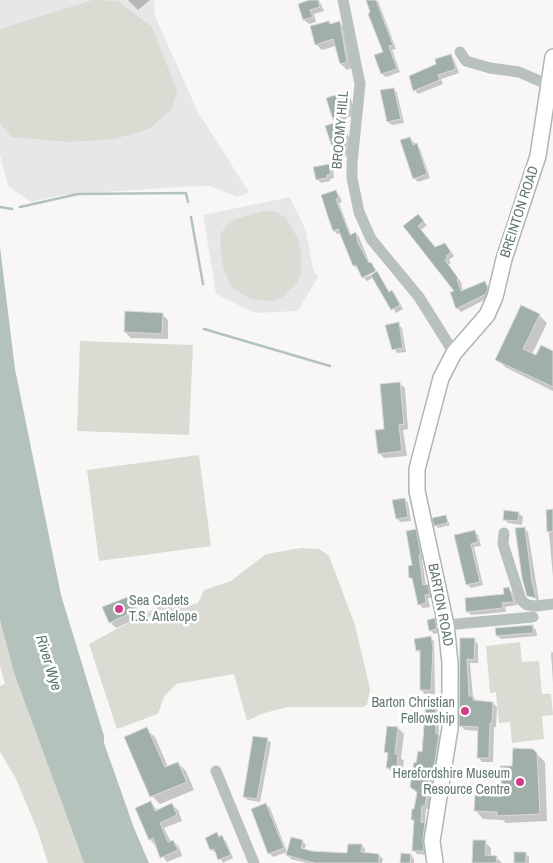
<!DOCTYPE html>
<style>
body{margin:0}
canvas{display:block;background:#f8f7f6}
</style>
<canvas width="553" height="863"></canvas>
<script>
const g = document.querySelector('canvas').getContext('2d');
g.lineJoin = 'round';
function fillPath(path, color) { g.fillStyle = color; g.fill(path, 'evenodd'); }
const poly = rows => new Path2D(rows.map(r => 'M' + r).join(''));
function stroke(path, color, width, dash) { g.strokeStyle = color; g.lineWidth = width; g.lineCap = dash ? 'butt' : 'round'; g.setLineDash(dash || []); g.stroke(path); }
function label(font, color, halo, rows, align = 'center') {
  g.font = font + ' "Archivo Narrow",sans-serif'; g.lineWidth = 5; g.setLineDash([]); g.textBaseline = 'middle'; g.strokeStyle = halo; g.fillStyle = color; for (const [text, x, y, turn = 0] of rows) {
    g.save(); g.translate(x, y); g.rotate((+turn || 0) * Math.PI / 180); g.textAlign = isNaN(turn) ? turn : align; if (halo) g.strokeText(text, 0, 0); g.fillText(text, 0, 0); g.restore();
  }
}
fillPath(poly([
 [0,0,154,0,155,16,198,112,249,192,237,197,210,186,180,187,62,195,31,202,8,186,0,155],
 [290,197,306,231,313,269,318,277,298,311,255,313,216,294,203,215]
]), '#e6e7e7');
fillPath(poly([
 [93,0,118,1,152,27,177,91,171,110,149,129,114,139,70,142,12,137,0,124,0,29],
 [262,211,276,212,286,218,298,239,301,253,301,275,297,283,282,297,272,301,251,299,233,289,224,271,221,254,220,235,230,221],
 [80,341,193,345,189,435,77,431],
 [199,455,211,546,99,561,87,470],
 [301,548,319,549,329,556,331,561,355,625,370,689,367,705,362,707,287,707,261,714,247,721,234,674,176,684,164,697,158,714,117,729,89,644,157,607,176,600,182,608,198,603,204,590,231,581,266,554],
 [0,620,14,673,84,863,48,863,37,829,15,777,0,752,0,686,5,684,0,666],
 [520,642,522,662,539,661,542,694,551,694,553,715,542,716,544,739,512,743,510,722,499,723,496,692,490,693,486,646]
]), '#dbdad3');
fillPath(poly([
 [0,247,15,369,61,595,104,736,104,743,134,828,149,863,84,863,14,673,0,620]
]), '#b3c3bb');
fillPath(poly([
 [128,0,150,0,138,10],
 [307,0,319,0,324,11,314,14,316,22,309,24,304,20,300,4,307,2],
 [368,0,378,1,396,49,392,50,400,72,386,77,382,74,384,53],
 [328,22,331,25,339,22,345,28,352,68,347,70,341,64,336,46,322,50,316,44],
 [451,56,454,59,459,73,441,79,443,84,418,94,415,90,410,77,438,65],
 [394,89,397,93,404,123,392,125,388,122],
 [345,93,351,99,355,115,346,118,348,123,342,125,346,129,352,148,351,155,341,158,335,152,339,123,334,119],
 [410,138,420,149,430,178,418,182,414,178],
 [329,165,333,169,334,178,330,179,330,181,321,183,317,179],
 [336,191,339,195,342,202,339,203,351,235,356,233,359,237,370,264,376,269,363,276,359,269,354,266,341,233,337,234,334,231],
 [422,220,427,225,421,230,435,248,448,248,454,256,449,260,451,263,448,265,461,282,463,292,484,282,491,292,490,297,461,312,457,308,456,291,405,227],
 [377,272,390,293,392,292,396,296,403,309,396,313,374,277,367,281,364,278],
 [162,314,168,320,168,339,131,338,125,332],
 [539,315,547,323,532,354,537,356,553,352,553,391,505,367,497,359],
 [398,324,402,328,406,352,397,353,389,339,386,326],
 [399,383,405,388,408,429,403,430,407,456,384,458,379,453],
 [405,499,408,503,411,521,401,522,397,519],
 [553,510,553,577,547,511],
 [519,513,523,517,522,525,508,523,504,519],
 [446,516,450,525,438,528,435,525],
 [524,528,528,532,539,601,529,595],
 [415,531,419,534,424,558,422,559,426,586,431,589,433,597,428,598,430,607,423,608,419,604,414,581,411,578],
 [475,532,478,535,481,546,474,547,483,585,471,588,467,584,455,536],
 [509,589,513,593,517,605,505,607,506,612,471,615,467,611,506,595],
 [129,598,135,604,140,617,116,628,110,622],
 [434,620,438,623,440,633,434,634,430,630],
 [532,626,536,630,537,636,501,639,497,635],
 [430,638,434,641,435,694,425,694,421,690,421,654,418,650],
 [461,639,474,640,478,644,478,663,470,663,473,697,478,702,493,703,497,707,496,727,494,727,493,762,482,762,478,757,479,731,465,730,461,726],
 [553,652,553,683,551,653],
 [434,701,438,705,439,736,443,739,429,809,426,809,425,823,429,827,427,855,417,854,413,850,415,822,412,819,418,792,411,787,417,764,423,753],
 [398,728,404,734,401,758,404,761,402,774,393,773,387,767,389,755,385,752],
 [146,729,155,737,168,767,178,763,186,771,194,790,160,804,152,796],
 [267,739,271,743,260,802,248,800,244,797],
 [533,750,545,762,547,821,506,823,503,820,483,819,476,811,503,798,513,767],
 [151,803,158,811,172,805,178,810,182,821,164,828,171,842,173,841,179,847,182,856,167,862,150,839],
 [266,804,270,808,287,852,273,857,269,853],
 [217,834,226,841,233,858,223,863,217,853,211,850],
 [302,841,306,845,304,850,348,855,362,845,365,849,365,854,379,855,383,859,382,863,307,863,291,859,287,855],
 [485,842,491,848,491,857,496,857,502,863,473,863],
 [525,853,529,857,529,863,515,863],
 [411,855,414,859,414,863,401,863]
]), '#0003');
stroke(poly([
 [0,207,12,209],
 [20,207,78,194,186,193,188,202],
 [191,217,203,284],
 [204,329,330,366]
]), '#b3c3bb', 2.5);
const building = poly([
 [309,0,318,0,320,7,310,10,313,17,303,20,298,4,309,0],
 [366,0,376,0,393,45,389,46,397,69,381,74,374,55,383,52,368,14,370,12,366,0],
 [329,21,330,24,340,21,347,62,340,64,333,39,315,45,310,26,329,21],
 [451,54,456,69,438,75,440,80,413,91,409,76,436,64,435,59,451,54],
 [394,88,401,119,387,122,380,90,394,88],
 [345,92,350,109,341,112,343,117,333,120,326,98,345,92],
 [340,121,347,141,346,149,334,153,325,126,340,121],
 [410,137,413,145,417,143,427,174,413,179,400,140,410,137],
 [329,164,331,174,327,175,327,178,316,180,313,167,329,164],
 [336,190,339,198,336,199,350,235,356,232,358,243,369,263,371,262,376,271,362,278,356,265,353,266,338,229,333,231,328,217,321,195,336,190],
 [418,214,424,221,418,226,435,247,445,243,451,252,446,256,448,258,445,260,458,278,457,279,461,291,485,281,488,288,486,294,456,309,450,292,454,291,403,226,418,214],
 [377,271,389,292,392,290,400,305,391,310,373,279,371,275,377,271],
 [521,305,540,314,523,349,536,355,541,345,553,351,553,387,495,360,521,305],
 [125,311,163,313,162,334,124,332,125,311],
 [399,322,403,348,392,350,385,325,399,322],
 [400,382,404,424,399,425,402,451,378,454,375,430,384,429,380,384,400,382],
 [405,498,408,517,396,519,392,500,405,498],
 [553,509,553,531,547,532,546,510,553,509],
 [504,510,519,512,518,521,503,520,504,510],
 [446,515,448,523,434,526,432,518,446,515],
 [525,527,532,582,536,598,527,596,522,578,515,528,525,527],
 [416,529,421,555,419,555,423,585,428,584,430,594,425,595,426,603,418,605,412,578,409,578,408,566,412,565,406,531,416,529],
 [475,530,478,542,471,544,480,582,466,585,454,535,475,530],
 [509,587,514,602,502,603,503,608,466,612,465,598,504,594,503,588,509,587],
 [130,596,135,611,109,623,102,607,130,596],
 [435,618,437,629,429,631,427,620,435,618],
 [533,625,533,633,496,636,495,628,533,625],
 [431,636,433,648,431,690,420,690,420,650,416,651,414,639,431,636],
 [460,638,475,638,474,660,467,659,469,696,473,696,473,700,493,702,492,723,490,723,489,758,477,758,478,727,459,726,460,638],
 [426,700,435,700,436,734,439,734,433,775,431,774,425,806,422,806,421,822,425,822,423,840,424,851,412,851,414,820,411,820,412,809,414,809,417,792,410,787,414,762,416,763,418,751,422,752,426,700],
 [387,726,398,727,395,754,398,754,397,769,386,768,388,753,384,752,387,726],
 [147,727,165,767,178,762,187,782,150,797,124,737,147,727],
 [253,736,268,738,257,799,243,797,253,736],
 [513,748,533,749,537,753,540,814,497,816,497,812,474,811,475,795,502,796,500,766,512,766,513,748],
 [151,801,155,811,172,803,177,815,160,823,168,842,173,840,178,850,160,858,153,838,149,840,135,808,151,801],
 [266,803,284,848,268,854,251,809,266,803],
 [217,832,219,837,222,835,231,855,218,860,214,849,210,850,205,838,217,832],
 [291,837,303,840,301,848,311,851,347,853,348,844,362,844,361,852,379,854,379,863,314,863,286,855,291,837],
 [473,840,486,840,485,855,497,856,496,863,472,863,473,840],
 [514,852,526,852,526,863,514,863,514,852],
 [401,853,411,854,410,863,400,863,401,853]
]);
fillPath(building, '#a1afab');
stroke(building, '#dad9d9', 1);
const secondary = poly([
 [435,863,432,841,450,728,450,663,446,625,417,491,417,469,441,378,454,353,487,315,495,297,504,259,538,156,553,57]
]);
stroke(secondary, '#acb6b3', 18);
stroke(poly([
 [343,0,360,84,352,163,352,178,359,212,371,239,419,297,454,353],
 [460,52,466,61,490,68,519,72,549,85],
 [504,533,503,544,521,600,527,605,536,606,553,604],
 [446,625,533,617],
 [216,771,254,863]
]), '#b9c1bf', 11);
stroke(secondary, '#fff', 15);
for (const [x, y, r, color] of [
 [119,609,5,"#d13e8c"],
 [465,711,5,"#d13e8c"],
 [520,782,5,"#d13e8c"]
]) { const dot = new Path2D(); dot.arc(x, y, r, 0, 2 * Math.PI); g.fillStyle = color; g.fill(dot); stroke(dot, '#fff', 2); }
label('14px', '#627871', '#fff', [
 ["BROOMY HILL",341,130,-85],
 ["BREINTON ROAD",520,212,-72],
 ["BARTON ROAD",440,605,79]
]);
label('14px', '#627871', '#fff', [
 ["Sea Cadets",129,601,"left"],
 ["T.S. Antelope",129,617,"left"],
 ["Barton Christian",455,703],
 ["Fellowship",455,719],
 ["Herefordshire Museum",510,774],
 ["Resource Centre",510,790]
], 'right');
label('italic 15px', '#61786d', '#fff', [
 ["River Wye",48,663,73]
]);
</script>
